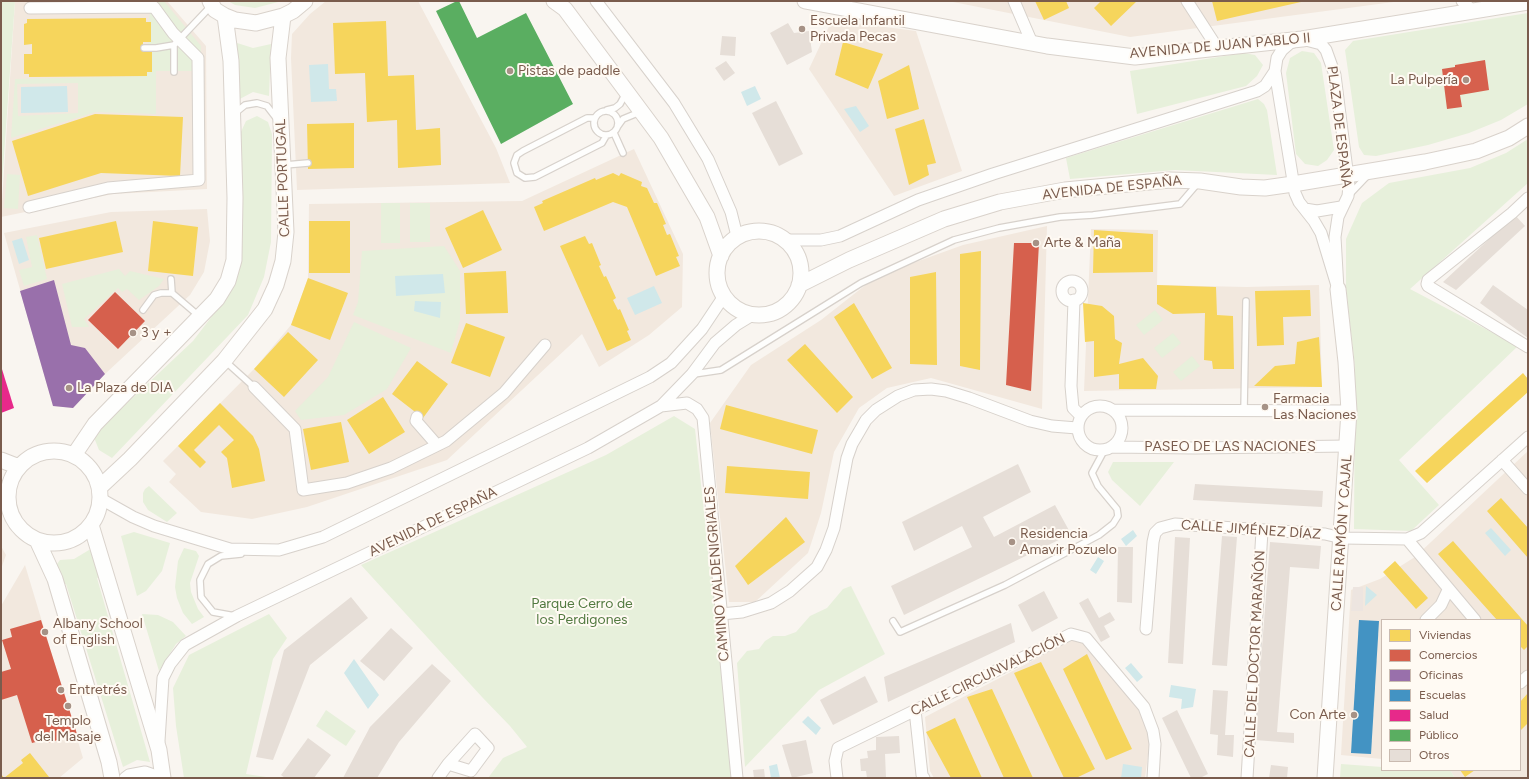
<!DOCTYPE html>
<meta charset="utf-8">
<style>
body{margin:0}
#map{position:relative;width:1529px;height:779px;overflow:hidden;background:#f9f5f0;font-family:Figtree,sans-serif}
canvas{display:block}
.frame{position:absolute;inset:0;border:2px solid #7a5c4d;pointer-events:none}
.legend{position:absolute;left:1381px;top:619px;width:140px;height:152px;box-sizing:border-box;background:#fffaf3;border:1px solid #cabbb1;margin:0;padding:5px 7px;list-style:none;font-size:12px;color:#7a5c4d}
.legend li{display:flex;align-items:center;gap:8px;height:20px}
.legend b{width:20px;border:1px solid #cabbb1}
</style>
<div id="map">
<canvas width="1529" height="779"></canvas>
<div class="frame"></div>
<ul class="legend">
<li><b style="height:11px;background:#f6d55c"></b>Viviendas</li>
<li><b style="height:11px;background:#d6604d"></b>Comercios</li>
<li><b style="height:11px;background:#9970ab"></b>Oficinas</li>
<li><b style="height:11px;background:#4393c3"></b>Escuelas</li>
<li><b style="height:11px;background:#e7298a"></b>Salud</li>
<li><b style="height:11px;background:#5aae61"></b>Público</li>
<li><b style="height:11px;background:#e6ded7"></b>Otros</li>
</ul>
</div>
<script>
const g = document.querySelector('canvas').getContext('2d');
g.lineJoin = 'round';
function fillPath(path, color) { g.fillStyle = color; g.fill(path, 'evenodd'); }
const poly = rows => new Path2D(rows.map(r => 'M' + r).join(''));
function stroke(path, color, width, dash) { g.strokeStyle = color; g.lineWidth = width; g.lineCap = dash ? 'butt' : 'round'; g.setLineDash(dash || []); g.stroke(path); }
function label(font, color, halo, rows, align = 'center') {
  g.font = font + ' Figtree,sans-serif'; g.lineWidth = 4; g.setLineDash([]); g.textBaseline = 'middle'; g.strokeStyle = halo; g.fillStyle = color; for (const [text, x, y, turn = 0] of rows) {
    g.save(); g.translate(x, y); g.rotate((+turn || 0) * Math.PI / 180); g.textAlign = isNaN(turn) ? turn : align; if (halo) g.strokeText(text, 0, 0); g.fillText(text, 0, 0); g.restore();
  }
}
fillPath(poly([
 [15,1,167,1,206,46,207,189,113,194,1,217],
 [326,1,418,1,496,148,510,183,297,190,291,58,292,34,310,14],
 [948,1,1401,1,1130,37],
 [832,20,916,31,962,171,894,196,809,69],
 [634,149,683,254,682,307,649,335,599,367,582,334,447,460,307,507,252,519,201,512,169,482,176,474,163,461,254,369,291,325,308,278,309,204,522,201],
 [207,209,210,241,204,272,190,295,105,374,73,408,53,406,4,233,111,212],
 [1047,226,1042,409,931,378,887,388,859,408,834,452,821,513,808,553,755,602,729,602,710,423,751,365,821,320,877,276,963,245],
 [1091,229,1158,230,1157,285,1247,287,1319,285,1322,387,1084,391],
 [1528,451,1528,778,1455,778,1450,770,1520,770,1520,620,1382,620,1382,759,1341,755,1351,590,1380,579,1415,557],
 [1,546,6,555,1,569],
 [25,565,83,758,59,778,1,778,1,606],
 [1072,640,1083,643,1143,713,1150,740,1145,778,934,778,930,771,925,717]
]), '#f2e8de');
fillPath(poly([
 [1353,587,1363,587,1363,611,1351,611]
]), '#ede5e0');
fillPath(poly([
 [1,1,15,1,1,198],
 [150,1,164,1,201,46,200,71,156,71,156,114,96,112,11,138,15,79,147,76],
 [78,83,78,113,18,116,17,84],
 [228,1,282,1,255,8,235,5],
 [1528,13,1528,104,1501,120,1469,133,1428,145,1376,156,1364,155,1359,147,1345,50,1353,41],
 [234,42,253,48,271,44,269,96,253,92,236,101],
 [1302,51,1314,53,1321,63,1334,150,1327,160,1318,166,1305,164,1296,154,1286,73,1290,58],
 [1244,53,1255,55,1263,65,1257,76,1246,86,1137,114,1130,71],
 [1258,99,1264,104,1267,110,1277,175,1175,170,1070,179,1066,158],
 [257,116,268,122,272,134,271,242,264,277,248,315,112,458,99,450,93,435,193,341,219,307,233,283,242,255,239,136,246,121],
 [1528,139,1528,183,1410,289,1518,346,1399,460,1439,505,1411,531,1354,529,1355,367,1346,288,1346,239,1362,203,1389,183,1470,168,1506,153],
 [7,174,20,175,18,209,4,208],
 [381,203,400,203,400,243,381,243],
 [410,203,430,203,430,242,410,242],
 [37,235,47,279,24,286,19,270,32,267,26,237],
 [444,246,460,271,460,320,451,353,353,315,358,302,362,251],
 [119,269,125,276,130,271,164,279,159,286,139,300,127,289,122,292,118,288,84,319,89,327,72,327,62,284],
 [1155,310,1163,320,1144,335,1136,325],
 [354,322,411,348,387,389,344,415,301,420,295,411,328,377],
 [1173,333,1181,343,1162,358,1154,348],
 [1192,356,1200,366,1181,381,1173,372],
 [674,416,695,429,733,778,488,778,503,758,527,747,510,726,482,697,361,565,606,455],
 [1113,462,1174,462,1140,506,1112,480,1108,472],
 [149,486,177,513,167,522,148,510,143,502,143,493,145,489],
 [134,532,170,543,162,571,146,591,137,596,121,536],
 [184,548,196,551,199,556,190,583,191,592,198,609,204,617,192,624,183,613,177,598,175,587,178,561],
 [89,550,95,553,102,576,97,578,150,762,137,760,123,767,66,584,61,585,57,570,57,564,60,560,74,559],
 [851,586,885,654,819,690,745,767,737,663,747,651,759,649,765,641,773,636,785,636,796,632,810,616,827,608,843,589],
 [142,614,158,615,173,622,186,636,176,644,159,671],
 [269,614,287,638,273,659,246,774,273,778,184,778,176,726,173,688,189,655],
 [326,710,356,731,346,746,316,726],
 [1341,764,1382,767,1382,770,1450,770,1455,778,1340,778]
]), '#e7f0db');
fillPath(poly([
 [328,64,329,89,336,89,337,101,311,102,309,65],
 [67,86,68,112,21,113,21,87],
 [755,86,761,99,747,106,741,92],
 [856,106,869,126,860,132,844,109],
 [22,238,29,260,19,264,12,241],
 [443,274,445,293,396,296,395,276],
 [654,286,662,303,635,315,627,298],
 [415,301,441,302,440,318,414,311],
 [1491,528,1511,550,1505,556,1485,533],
 [1133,530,1137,536,1126,546,1121,539],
 [1098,557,1104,561,1096,574,1090,570],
 [1366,586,1377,595,1365,606],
 [354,659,379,695,368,709,344,673],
 [1131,663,1143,677,1137,682,1125,668],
 [1171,685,1196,689,1193,707,1181,709,1182,699,1169,697],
 [808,716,821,728,816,735,802,722],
 [777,764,780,778,771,778,769,766],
 [1123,764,1142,767,1141,778,1121,778]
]), '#d0e8ea');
fillPath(poly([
 [1035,1,1066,1,1069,8,1044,20],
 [1101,1,1137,1,1111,26,1094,8],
 [1212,1,1301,1,1301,2,1217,21],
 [146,18,146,22,151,22,151,42,143,42,143,52,152,52,152,72,147,72,147,76,29,77,29,74,24,74,24,54,32,54,32,44,24,45,24,24,27,23,27,19],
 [386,21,388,76,414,75,416,130,440,128,441,165,398,168,397,120,367,122,365,73,335,74,333,23],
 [843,42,883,54,868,89,835,75],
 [909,65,919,109,887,119,878,81],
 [95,114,183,117,180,176,101,173,28,196,12,141],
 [924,119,936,163,927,165,929,175,909,185,895,129],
 [354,123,354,168,308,169,307,124],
 [613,173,619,176,621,173,642,182,641,186,647,188,654,203,657,203,666,224,663,225,667,235,670,234,679,256,676,257,680,266,656,276,627,207,613,202,544,231,534,207,543,203,542,201,595,178,596,180],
 [483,210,502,250,463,268,445,228],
 [116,221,123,252,46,269,39,238],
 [153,221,198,227,193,276,148,271],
 [309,221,350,221,350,273,309,273],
 [1094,230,1153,234,1153,272,1093,273],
 [585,236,589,244,592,243,601,265,599,266,604,277,606,276,616,298,613,300,618,310,620,309,629,330,627,331,631,340,607,351,560,246],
 [981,251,980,370,960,366,960,254],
 [506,271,508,313,466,314,464,273],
 [936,272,937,365,910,364,910,277],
 [308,278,348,293,330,340,291,325],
 [1157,285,1216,287,1217,315,1233,316,1234,369,1213,369,1212,361,1204,360,1205,313,1173,314,1157,304],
 [1310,290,1311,316,1283,317,1284,345,1257,346,1255,291],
 [854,303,892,368,872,379,834,317],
 [1083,303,1102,306,1114,316,1115,339,1122,343,1119,364,1143,358,1158,376,1156,389,1119,389,1119,374,1094,377,1094,341,1085,342],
 [466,323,505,337,490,377,451,363],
 [288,332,318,360,284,397,254,369],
 [1319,337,1322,387,1254,386,1275,366,1295,364,1297,342],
 [805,344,853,397,837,413,787,360],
 [417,361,448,384,423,418,392,394],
 [1523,373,1528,379,1528,392,1427,483,1415,471],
 [383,397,405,432,369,454,347,420],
 [220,403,253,436,259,449,265,481,232,488,227,458,221,452,234,440,219,425,194,450,206,462,200,468,178,446],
 [726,405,818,430,812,454,720,429],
 [341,422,349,462,311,470,303,429],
 [727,466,810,472,808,499,725,493],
 [1501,498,1528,528,1528,558,1487,511],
 [786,517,805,542,748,585,735,566],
 [1453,541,1528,626,1528,646,1524,650,1520,646,1520,620,1497,620,1438,554],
 [1395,561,1428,598,1416,609,1383,572],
 [1087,654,1132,749,1106,760,1063,669],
 [1041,662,1095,769,1076,778,1064,778,1014,673],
 [992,689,1033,778,1004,778,967,697],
 [1528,693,1528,723,1520,731,1520,702],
 [955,718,982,778,951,778,926,732],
 [30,753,49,777,1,778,1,774,4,778,23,763,21,760],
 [1460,770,1475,770,1465,777]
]), '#f6d55c');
fillPath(poly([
 [1485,60,1489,90,1460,95,1462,107,1447,109,1442,69,1455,67,1455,65],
 [1014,243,1039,243,1031,391,1006,385],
 [115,292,145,321,118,349,88,320],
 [41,620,77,734,48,743,47,739,32,743,17,695,1,700,1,672,11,669,2,640,12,637,10,629]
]), '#d6604d');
fillPath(poly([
 [54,280,71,345,85,348,105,374,73,408,53,406,20,291]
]), '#9970ab');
fillPath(poly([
 [1359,620,1379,621,1371,754,1351,753]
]), '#4393c3');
fillPath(poly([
 [1,366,14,408,1,413]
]), '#e7298a');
fillPath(poly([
 [457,1,459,1,477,38,526,13,573,104,501,144,436,11]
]), '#5aae61');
fillPath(poly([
 [788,23,794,33,809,31,812,52,787,65,770,33],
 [722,36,736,37,735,56,720,55],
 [726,61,735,73,724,81,715,68],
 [776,101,803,154,779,166,752,113],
 [1515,215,1525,226,1456,290,1443,282],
 [1493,285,1528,310,1528,338,1480,303],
 [1018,464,1031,492,983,517,994,537,1055,505,1071,534,904,615,891,586,972,547,962,526,914,551,902,522],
 [1195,484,1323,491,1322,507,1193,500],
 [1222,536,1237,537,1227,666,1212,665],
 [1175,537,1190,538,1183,664,1168,663],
 [1270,542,1321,546,1319,569,1290,567,1277,732,1294,733,1294,743,1255,740],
 [1118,547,1133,547,1132,603,1117,602],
 [1044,591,1058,618,1032,632,1018,605],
 [351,597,368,618,310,665,273,760,256,757,284,650],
 [1088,598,1099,618,1110,612,1115,620,1104,626,1110,637,1101,642,1079,603],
 [1011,623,1015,642,888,702,884,677],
 [391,628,413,648,384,681,360,661],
 [432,664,451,681,399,742,377,778,343,778,370,727],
 [865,676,878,702,833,725,820,700],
 [1213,690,1228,691,1225,735,1234,735,1233,757,1217,755,1218,735,1210,734],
 [1177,710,1208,774,1200,778,1191,778,1162,718],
 [899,736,900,753,885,754,886,778,867,778,866,771,861,771,860,759,868,758,867,751,876,750,876,737],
 [308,738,331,755,314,778,285,778,281,775],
 [806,740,813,773,792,778,782,745],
 [1271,765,1288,767,1287,778,1269,778],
 [764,769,765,778,754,778,753,770]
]), '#e6ded7');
const lane = poly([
 [144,48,156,48,174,45],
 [174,72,174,45,212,5],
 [607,110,615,108,620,104,626,93],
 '594 123a12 12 0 1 1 24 0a12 12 0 1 1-24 0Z',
 [234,114,245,105,257,103,267,106,277,119],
 [594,118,587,118,523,151,517,155,514,163,517,173,525,178,535,177,602,143,606,136],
 [618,126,623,119,640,112],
 [614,133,623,153],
 [285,165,308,163],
 [1349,195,1368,175],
 [171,279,172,293,199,316],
 [143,310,154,295,161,293,172,293],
 [225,361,254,387],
 [694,374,721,370,861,283,954,240,999,228,1060,217,1093,215,1180,204,1198,183],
 [1244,410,1246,301],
 [235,616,213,612,201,597,200,580,208,564,221,556,241,554],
 [893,621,900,632,1005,585,1099,535,1113,524,1118,516,1117,509,1098,486,1092,473,1105,449]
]);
const street = poly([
 [596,1,674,103,708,159,731,212,737,236],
 [1014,1,1032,43],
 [1187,1,1218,49],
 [1462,1,1473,11],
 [1302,39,1321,44,1326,50,1335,75,1349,186,1348,196,1338,217,1335,237,1338,289,1321,233,1314,221,1299,202,1295,193,1275,71,1277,58,1282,50,1290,43,1302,39],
 [1528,198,1512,213,1428,280,1427,284,1428,286,1528,347],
 [29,207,108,188,199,180,198,58,173,33,154,7,30,8],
 [1305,209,1317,211,1341,207],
 [787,240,821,240,840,236,918,200,993,174,1257,91,1265,86,1275,71],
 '1062 291a10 10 0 1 1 20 0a10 10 0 1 1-20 0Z',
 [1074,300,1071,386,1073,408,1081,416],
 [254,387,295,429,303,490,347,483,391,468,446,441,504,393,545,345],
 [661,406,687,403,697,409,703,418,737,778],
 '1078 428a22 22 0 1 1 44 0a22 22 0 1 1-44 0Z',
 [1113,410,1349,411],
 [417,417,416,421,437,445],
 [1111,447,1195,448,1348,446],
 [1502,460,1528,489],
 [101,499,133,517,154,526,230,549,279,550,323,537,650,377,671,363,702,329,724,296],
 [1407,539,1475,620],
 [721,614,742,612,771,603,790,591,817,567,826,550,834,528,847,458,852,444,866,420,876,410,898,396,914,390,931,389,946,391,969,398,1030,421,1052,426,1077,428],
 [1426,620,1441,605,1448,590],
 [1146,629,1153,542,1155,533,1160,528,1175,524,1325,534,1342,538,1407,539,1421,533,1528,437],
 [1520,683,1528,676],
 [915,710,922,775,924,778],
 [159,741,163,678,170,664,185,645,237,616,588,448,661,406,692,374,715,343,736,325,754,314],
 [125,778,129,775,145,772,162,778],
 [438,778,448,764,475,734,488,748,471,771,448,764],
 [837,778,835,761,838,748,1071,634,1086,638,1144,707,1153,731,1155,744,1153,778],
 [1247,778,1262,531]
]);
const secondary = poly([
 [210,1,215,10,225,16,235,20,256,23,283,16,293,11,305,1],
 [554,1,565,9,661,138,707,217,721,256],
 [805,1,1047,46,1135,57,1302,39,1528,2],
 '717 273a42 42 0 1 1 84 0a42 42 0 1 1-84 0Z',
 [799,285,849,260,944,219,1000,202,1065,190,1170,180,1200,181,1241,187,1265,188,1293,184,1425,162,1476,151,1509,138,1528,126],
 '8 497a46 46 0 1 1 92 0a46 46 0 1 1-92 0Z',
 [74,455,95,424,217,299,228,281,234,260,235,198,231,61,225,16],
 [1,460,19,467],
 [100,487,130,459,224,361,265,309,276,285,283,261,286,232,278,58,283,16],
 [91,525,159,750,163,778],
 [37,540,55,579,109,762,112,778],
 [1325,778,1349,411,1346,362,1338,289]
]);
stroke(lane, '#d7d1cb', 8);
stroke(street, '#d7d1cb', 13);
stroke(secondary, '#d9d2cb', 17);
stroke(lane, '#fefefd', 5.5);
stroke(street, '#fefefd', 11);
stroke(secondary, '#fefefd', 15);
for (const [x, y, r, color] of [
 [802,29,4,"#a69286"],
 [510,71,4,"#a69286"],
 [1466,80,4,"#a69286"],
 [1036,243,4,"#a69286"],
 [133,333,4,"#a69286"],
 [69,388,4,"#a69286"],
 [1265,407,4,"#a69286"],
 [1012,542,4,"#a69286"],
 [45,632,4,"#a69286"],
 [61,690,4,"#a69286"],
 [68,706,4,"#a69286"],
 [1354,715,4,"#a69286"]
]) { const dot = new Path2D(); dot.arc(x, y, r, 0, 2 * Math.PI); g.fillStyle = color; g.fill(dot); stroke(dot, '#fffaf3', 1.5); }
label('14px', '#7a5c4d', '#fffaf3', [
 ["Escuela Infantil",810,21],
 ["Privada Pecas",810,37],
 ["Pistas de paddle",518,71],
 ["La Pulpería",1458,80,"right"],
 ["Arte & Maña",1044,243],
 ["3 y +",141,333],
 ["La Plaza de DIA",77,388],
 ["Farmacia",1273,399],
 ["Las Naciones",1273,415],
 ["Residencia",1020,534],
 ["Amavir Pozuelo",1020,550],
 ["Albany School",53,624],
 ["of English",53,640],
 ["Entretrés",69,690],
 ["Con Arte",1346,715,"right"],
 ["Templo",68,721,"center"],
 ["del Masaje",68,737,"center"]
], 'left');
label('14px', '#7a5c4d', '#fffaf3', [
 ["AVENIDA DE JUAN PABLO II",1220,46,-5],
 ["PLAZA DE ESPAÑA",1339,127,83],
 ["CALLE PORTUGAL",283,178,-92],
 ["AVENIDA DE ESPAÑA",1112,188,-6],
 ["PASEO DE LAS NACIONES",1230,447],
 ["AVENIDA DE ESPAÑA",433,522,-26],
 ["CALLE JIMÉNEZ DÍAZ",1251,530,4],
 ["CALLE RAMÓN Y CAJAL",1342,533,-86],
 ["CAMINO VALDENIGRIALES",717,574,-95],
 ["CALLE DEL DOCTOR MARAÑÓN",1255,654,-87],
 ["CALLE CIRCUNVALACIÓN",988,675,-26]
]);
label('14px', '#537a41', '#fffaf3', [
 ["Parque Cerro de",582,604],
 ["los Perdigones",582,620]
]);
</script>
